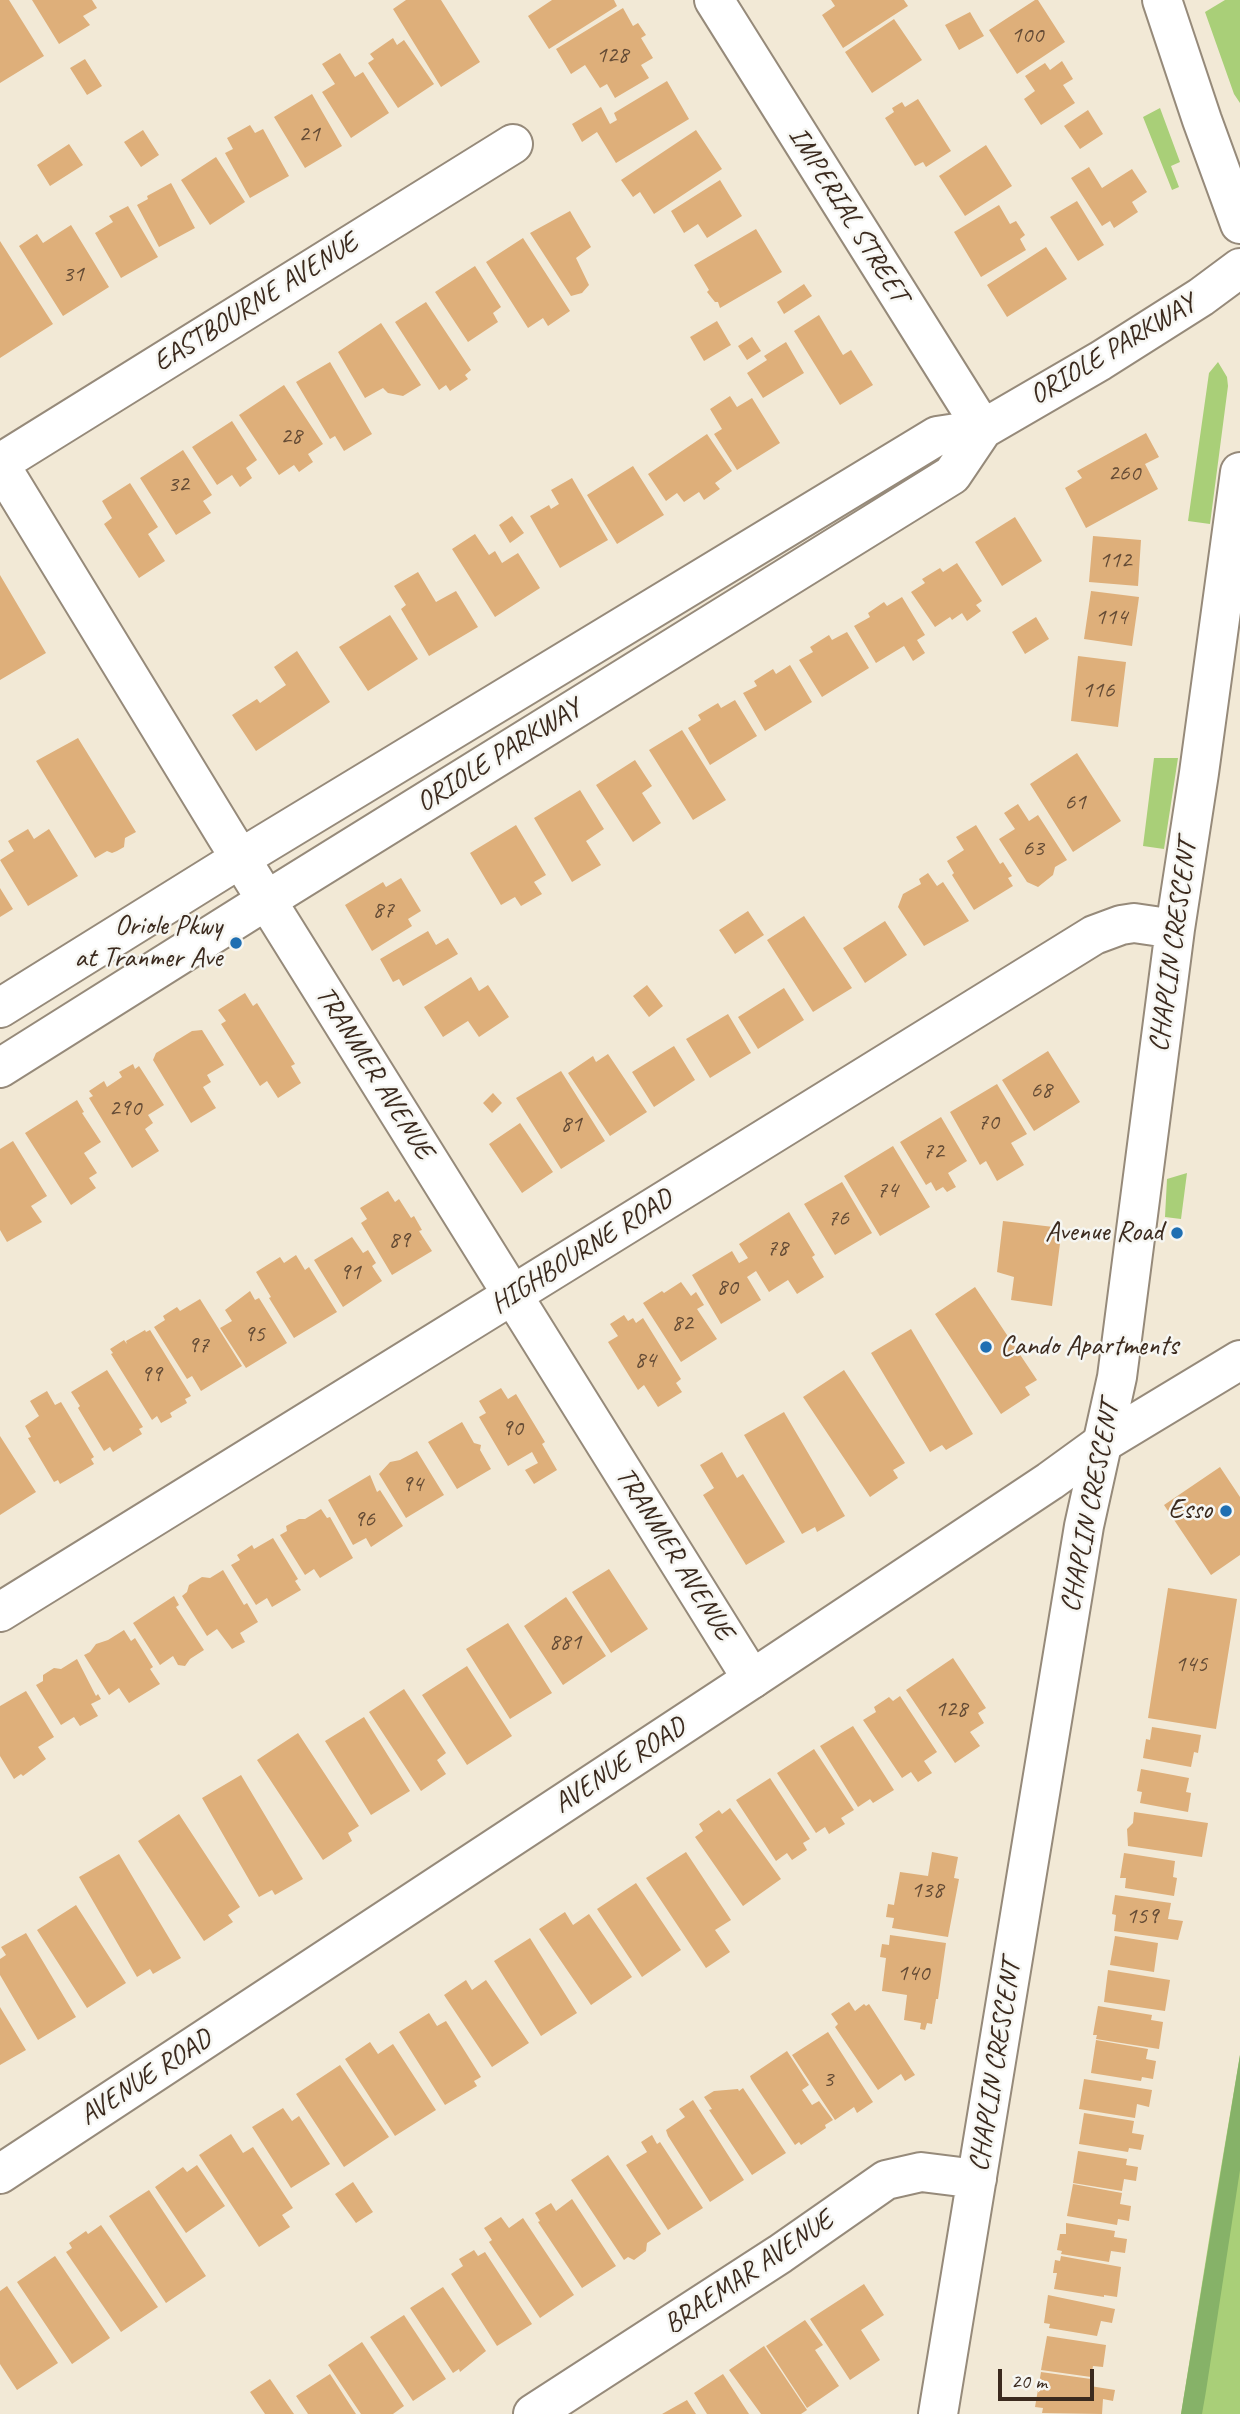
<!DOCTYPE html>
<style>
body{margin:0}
#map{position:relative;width:1240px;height:2414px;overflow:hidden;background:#f2e9d6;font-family:Caveat,sans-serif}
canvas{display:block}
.scale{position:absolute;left:998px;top:2369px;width:96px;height:32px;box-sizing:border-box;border:4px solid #3b2a1e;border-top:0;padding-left:9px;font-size:21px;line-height:24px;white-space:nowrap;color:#3b2a1e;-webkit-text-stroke:5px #f6f6f2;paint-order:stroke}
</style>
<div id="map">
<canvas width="1240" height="2414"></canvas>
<div class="scale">20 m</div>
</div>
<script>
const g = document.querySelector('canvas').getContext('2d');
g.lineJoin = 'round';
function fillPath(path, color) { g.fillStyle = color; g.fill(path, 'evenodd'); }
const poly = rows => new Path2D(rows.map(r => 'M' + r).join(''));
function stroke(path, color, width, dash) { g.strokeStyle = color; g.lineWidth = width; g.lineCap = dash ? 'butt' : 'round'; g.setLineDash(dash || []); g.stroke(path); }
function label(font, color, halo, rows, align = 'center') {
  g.font = font + ' Caveat,sans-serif'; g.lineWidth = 5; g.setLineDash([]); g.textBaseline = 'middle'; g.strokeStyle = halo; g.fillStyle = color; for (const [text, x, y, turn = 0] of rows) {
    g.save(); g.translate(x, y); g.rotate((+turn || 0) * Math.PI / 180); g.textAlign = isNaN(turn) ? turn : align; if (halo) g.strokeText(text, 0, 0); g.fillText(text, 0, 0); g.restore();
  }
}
fillPath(poly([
 [1225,0,1240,0,1240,103,1234,94,1205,12],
 [1160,108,1180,162,1171,166,1179,187,1172,190,1143,117],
 [1218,362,1227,377,1228,386,1210,524,1188,521,1209,373],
 [1154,758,1178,758,1164,849,1143,846],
 [1187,1173,1181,1219,1165,1217,1167,1179],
 [1240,2055,1240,2414,1181,2414,1213,2215]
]), '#a9cf78');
fillPath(poly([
 [1240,2055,1240,2170,1206,2391,1202,2414,1181,2414]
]), '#86b268');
fillPath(poly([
 [0,0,9,0,44,56,0,83],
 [32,0,92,0,97,8,83,16,90,25,59,44],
 [406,0,441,0,480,62,441,87,393,9],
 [552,0,614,0,617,6,549,49,528,16],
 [831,0,904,0,908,6,843,48,822,15,835,6],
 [1035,0,1038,0,1065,42,1017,74,989,30],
 [623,8,633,26,638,23,646,35,641,38,653,58,641,65,649,78,615,98,607,84,600,88,585,65,571,74,556,49],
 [970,12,984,36,959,50,945,25],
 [894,19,922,60,872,93,845,52],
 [393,38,397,45,404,40,434,84,398,108,368,63,374,59,370,54],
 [340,53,355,77,363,72,389,113,351,138,322,92,335,84,322,64],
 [85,59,102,86,87,95,70,68],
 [1062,61,1073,79,1063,85,1075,103,1041,125,1024,99,1035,91,1025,76,1045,63,1050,70],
 [667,81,689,119,616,163,597,132,582,142,572,124,601,107,610,124,617,120,614,113],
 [312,94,342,146,305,168,274,117],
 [918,99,951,151,926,167,923,162,915,166,885,118,894,112,892,108,902,102,905,107],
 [1088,110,1103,134,1080,149,1064,126],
 [250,125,255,133,263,129,289,176,250,198,225,153,233,149,227,138],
 [143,130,159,155,141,167,124,142],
 [696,130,722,169,654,214,640,192,633,197,621,180],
 [69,144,83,165,50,186,37,165],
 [986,145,1012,186,965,216,939,176],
 [216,157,245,202,210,225,181,180],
 [1089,167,1102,188,1132,169,1147,192,1132,202,1138,212,1114,228,1110,221,1102,226,1071,178],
 [720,180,742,216,707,238,698,224,684,233,671,211],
 [171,183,195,228,159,247,137,205,148,199,147,196],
 [1077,201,1104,245,1078,261,1050,217],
 [999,205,1010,224,1016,221,1025,235,1020,239,1026,250,981,277,954,232],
 [128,206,158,257,121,278,95,233,113,222,109,216],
 [570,211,591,247,576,258,589,285,582,293,571,296,530,233],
 [71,225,109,287,63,316,19,246,37,234,43,243],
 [756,229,782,272,720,308,718,302,715,302,707,292,709,290,694,265],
 [523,238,570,311,548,326,543,318,528,328,486,262],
 [0,241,53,324,0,358],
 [1046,247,1067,279,1007,317,987,285],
 [475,266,501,307,493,313,498,322,468,342,435,292],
 [804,284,812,296,784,314,777,302],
 [426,302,471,370,465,375,468,379,450,391,446,385,439,390,395,322],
 [819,315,843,355,851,350,873,385,840,405,794,331],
 [717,321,731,345,704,361,690,337],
 [381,323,421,385,403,396,388,393,383,388,365,398,338,352],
 [752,337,761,351,747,360,738,346],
 [786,342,804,373,763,398,747,373,767,360,764,356],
 [330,362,372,434,344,451,335,436,330,439,296,382],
 [284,385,323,444,308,454,313,462,299,472,294,465,279,475,239,415],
 [730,396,737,407,752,398,780,443,737,470,714,434,722,429,710,409],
 [232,421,257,460,246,468,252,478,240,487,232,475,217,485,192,447],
 [1146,433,1159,457,1145,464,1158,489,1086,528,1065,488,1082,478,1077,471],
 [707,434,732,471,715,483,720,489,704,500,699,492,684,502,677,493,666,501,648,474],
 [183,450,212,495,203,501,211,513,176,535,140,478],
 [633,466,664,515,617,544,587,495],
 [572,478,608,540,560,568,530,516,549,505,551,509,559,504,551,490],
 [130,483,158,527,148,534,165,561,139,578,104,524,112,518,102,501],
 [512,516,524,533,510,543,499,525],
 [1015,517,1042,561,1002,586,975,542],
 [475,534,489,555,495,551,502,563,518,553,540,588,495,617,452,549],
 [1093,536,1141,540,1138,586,1089,582],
 [957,563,982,601,976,605,981,611,967,621,962,613,952,620,950,617,935,627,911,592,925,583,922,579,940,568,943,572],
 [418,572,436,602,456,591,478,627,429,656,401,609,406,605,394,586],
 [0,575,46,653,0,680],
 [1091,591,1139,597,1132,646,1084,639],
 [902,597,925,635,917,640,925,653,913,661,904,646,876,663,854,626,870,617,868,613,884,602,887,606],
 [390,615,418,659,368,691,339,647],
 [1036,617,1049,639,1025,654,1012,632],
 [847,632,869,668,822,697,799,660,813,652,810,647,829,635,832,640],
 [297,651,330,702,256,751,232,715,257,699,260,703,286,685,274,667],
 [1078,656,1126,662,1118,727,1071,721],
 [790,665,812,702,765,731,743,693,757,686,754,681,773,669,776,674],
 [735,700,757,736,710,765,688,728,701,720,698,715,718,703,721,708],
 [682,730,726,800,693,820,649,750],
 [78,738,136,832,125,838,124,847,117,851,112,853,107,851,95,858,36,761],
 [1077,753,1121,821,1073,852,1030,784],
 [635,760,652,786,642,793,661,823,633,842,596,785],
 [580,790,604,829,586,841,601,865,572,882,534,818],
 [1018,804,1029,821,1038,815,1067,860,1055,867,1053,875,1038,887,1027,882,999,839,1015,829,1004,813],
 [516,825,546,875,534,882,542,894,521,906,515,897,501,905,470,853],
 [976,825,1000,864,1003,862,1012,876,1008,878,1013,886,974,910,952,875,954,873,947,861,964,850,956,837],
 [28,829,34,839,49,829,78,876,28,906,0,860,14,851,8,841],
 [928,873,937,886,943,882,969,921,924,946,898,907,903,894,921,884,919,879],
 [401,878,421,911,408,919,412,926,372,951,345,905,383,882,386,887],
 [0,888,13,909,0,917],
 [748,911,764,935,735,954,719,930],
 [804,916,852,988,813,1012,767,940],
 [885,921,907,955,865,983,843,948],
 [428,931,436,945,448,938,458,954,403,986,399,979,393,982,380,959],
 [471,977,479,991,488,985,509,1017,479,1037,468,1021,443,1037,424,1007],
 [647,985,663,1006,649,1017,633,996],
 [784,988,804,1020,758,1049,738,1017],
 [245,993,253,1006,257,1003,295,1064,291,1066,301,1083,278,1098,267,1081,260,1086,221,1024,226,1021,218,1010],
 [728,1014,751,1053,710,1078,686,1039],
 [202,1030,224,1065,207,1075,211,1082,203,1087,216,1108,191,1123,153,1060,156,1053,192,1031],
 [674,1046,695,1080,654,1107,632,1072],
 [1048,1051,1080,1102,1034,1131,1002,1080],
 [608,1054,647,1112,610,1136,568,1073,593,1056,596,1062],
 [133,1064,135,1069,139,1066,164,1105,148,1115,153,1123,145,1129,159,1151,132,1168,89,1098,93,1096,89,1091,104,1081,107,1087,122,1077,119,1072],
 [561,1071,605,1141,561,1169,516,1098],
 [997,1084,1027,1134,1011,1143,1024,1165,997,1181,986,1161,980,1165,950,1112],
 [493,1093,502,1103,492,1113,483,1103],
 [77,1100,84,1112,82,1113,101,1142,84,1153,97,1173,89,1178,96,1188,71,1205,25,1133],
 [941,1117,967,1161,948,1173,956,1187,947,1192,943,1187,936,1191,931,1182,926,1185,900,1142],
 [520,1123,553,1172,522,1193,489,1144],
 [13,1141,47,1196,31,1206,42,1222,7,1242,0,1230,0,1149],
 [893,1146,930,1207,880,1236,844,1176],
 [842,1182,872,1233,835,1255,804,1204],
 [388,1191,395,1202,399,1199,411,1218,414,1216,422,1230,419,1231,432,1251,392,1275,361,1223,367,1219,360,1208],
 [789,1212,815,1255,812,1257,824,1277,797,1294,788,1280,769,1292,756,1271,747,1277,761,1300,721,1324,692,1275,732,1251,739,1263,748,1258,739,1244],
 [1003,1221,1062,1228,1052,1306,1011,1300,1014,1277,997,1272],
 [352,1237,363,1253,368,1250,376,1263,372,1266,382,1281,343,1307,314,1260],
 [296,1255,305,1270,309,1267,337,1312,294,1338,269,1298,271,1297,256,1272,280,1257,284,1263],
 [681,1282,691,1296,696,1292,704,1305,697,1309,717,1339,681,1362,643,1303,662,1291,664,1293],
 [975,1287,1037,1380,1025,1387,1030,1395,1001,1414,935,1314],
 [250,1291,255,1300,259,1298,287,1343,246,1368,220,1328,232,1321,225,1310],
 [200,1299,242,1366,201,1391,192,1376,187,1379,154,1327,165,1320,163,1316,177,1307,180,1311],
 [624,1315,628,1321,633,1318,636,1323,643,1318,681,1379,676,1383,682,1392,658,1407,644,1385,638,1390,608,1342,618,1336,610,1324],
 [911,1329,973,1434,946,1450,942,1445,930,1452,871,1353],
 [145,1330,146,1332,150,1330,191,1396,185,1399,187,1403,170,1413,172,1417,161,1423,157,1416,152,1420,111,1354,113,1353,110,1349,124,1340,127,1344,126,1341],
 [107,1370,143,1427,139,1429,142,1434,113,1452,110,1447,104,1451,78,1408,80,1406,71,1392],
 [844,1370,905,1463,893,1470,898,1478,870,1497,803,1397],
 [501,1388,508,1399,516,1394,545,1442,542,1444,557,1470,534,1484,525,1470,538,1463,532,1452,508,1466,479,1417,486,1413,479,1401],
 [47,1391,55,1405,61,1402,94,1457,91,1459,94,1464,60,1484,58,1480,54,1482,28,1438,31,1437,25,1426,39,1416,30,1401],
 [784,1412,845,1516,817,1532,815,1527,802,1534,744,1435],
 [462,1422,474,1443,481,1445,480,1450,491,1469,457,1489,428,1442],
 [0,1436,36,1492,0,1515],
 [417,1451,444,1495,406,1518,379,1474,390,1462,400,1460],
 [722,1452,737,1478,743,1474,785,1542,746,1565,703,1495,714,1488,700,1465],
 [1220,1467,1240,1497,1240,1555,1211,1575,1164,1505],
 [370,1475,377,1492,380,1490,403,1526,371,1547,366,1538,353,1545,328,1500],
 [321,1509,327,1518,330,1517,353,1558,320,1578,314,1569,305,1575,280,1535,287,1531,286,1526,299,1519,305,1519],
 [273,1538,298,1579,295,1581,301,1590,272,1607,267,1598,256,1605,231,1565,240,1560,237,1555,252,1545,254,1549],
 [609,1569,648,1629,611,1653,572,1592],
 [223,1570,244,1605,247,1603,258,1622,240,1633,245,1642,232,1649,217,1629,207,1636,182,1596,187,1592,189,1585,202,1577,210,1578],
 [1168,1588,1237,1599,1216,1729,1148,1718],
 [174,1596,179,1605,176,1607,204,1650,190,1659,185,1666,178,1665,173,1656,160,1665,133,1623],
 [566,1597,606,1656,563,1685,524,1626],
 [508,1623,552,1693,510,1719,466,1649],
 [124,1630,131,1641,135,1638,153,1667,150,1669,160,1684,129,1703,119,1688,109,1695,84,1655,90,1652,96,1644,108,1640],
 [953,1658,986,1708,978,1713,984,1723,970,1732,980,1746,955,1763,906,1690],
 [77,1659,96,1696,98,1694,101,1699,91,1704,98,1716,80,1726,74,1717,61,1725,36,1685,43,1681,43,1675,54,1668,61,1669],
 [467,1666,512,1736,467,1765,422,1695],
 [404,1689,446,1753,437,1760,446,1774,421,1791,369,1712],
 [26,1691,54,1737,38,1747,46,1759,23,1776,21,1774,14,1779,0,1756,0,1706],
 [900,1696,937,1752,924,1761,932,1773,918,1782,911,1772,902,1778,863,1720,876,1712,874,1707,889,1697,893,1701],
 [364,1717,410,1791,371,1815,325,1741],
 [853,1726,894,1790,873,1803,870,1799,858,1807,820,1746],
 [1152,1727,1201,1735,1198,1753,1194,1752,1191,1767,1143,1758,1146,1739,1150,1740],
 [298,1733,359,1826,348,1833,352,1841,323,1860,257,1760],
 [814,1749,854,1810,841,1818,845,1824,829,1834,825,1827,816,1833,777,1773],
 [1141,1769,1189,1778,1186,1792,1191,1793,1188,1812,1140,1803,1142,1792,1137,1791],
 [241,1775,303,1879,275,1895,272,1890,259,1897,202,1798],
 [770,1778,810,1839,803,1843,807,1850,792,1860,787,1853,776,1861,736,1800],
 [730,1808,781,1879,743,1906,695,1837,703,1831,699,1824,719,1810,722,1814],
 [1134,1812,1208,1823,1202,1857,1128,1846,1127,1829,1133,1823],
 [179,1814,240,1907,228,1915,233,1922,204,1941,138,1841],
 [686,1852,731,1920,715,1930,730,1952,706,1968,646,1878],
 [932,1852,958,1857,954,1878,959,1879,948,1937,892,1928,894,1918,886,1917,888,1904,894,1905,900,1872,928,1876],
 [1124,1853,1175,1861,1173,1877,1177,1878,1174,1896,1125,1888,1126,1878,1120,1878],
 [119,1854,181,1958,153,1974,150,1969,137,1977,79,1877],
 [636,1883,681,1950,642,1977,597,1909],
 [1115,1895,1171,1903,1168,1919,1183,1921,1178,1940,1114,1931,1116,1915,1112,1914],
 [76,1905,126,1983,87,2008,37,1930],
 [565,1912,573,1925,589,1914,632,1977,591,2005,539,1929],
 [26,1933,76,2017,38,2040,0,1975,0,1959,6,1955,1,1947],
 [890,1935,946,1943,938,1999,936,1999,932,2024,927,2023,925,2030,920,2029,921,2023,904,2020,907,1995,882,1991,886,1958,880,1957,882,1944,889,1945],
 [1115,1936,1158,1943,1154,1972,1110,1965],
 [530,1938,577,2013,541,2036,494,1961],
 [1108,1970,1170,1980,1165,2011,1104,2002],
 [466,1980,472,1990,486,1980,529,2043,492,2067,444,1995],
 [849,2002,855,2011,864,2004,866,2006,869,2004,915,2075,905,2081,901,2074,878,2090,835,2027,838,2024,831,2014],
 [1098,2006,1152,2015,1151,2020,1163,2022,1159,2049,1096,2039,1097,2035,1093,2035],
 [0,2007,26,2050,0,2065],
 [429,2013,437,2026,446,2021,481,2077,474,2081,477,2086,445,2105,399,2032],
 [828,2032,873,2102,857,2113,854,2107,835,2120,792,2055],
 [1096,2040,1148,2049,1146,2059,1156,2061,1153,2079,1142,2077,1141,2081,1091,2073],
 [370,2042,378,2054,393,2044,436,2110,395,2136,345,2059],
 [787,2051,809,2085,802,2090,812,2105,819,2101,833,2120,825,2125,826,2128,801,2145,799,2142,795,2145,751,2079,750,2076],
 [340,2065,389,2137,344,2167,296,2094],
 [1084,2079,1152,2090,1149,2107,1137,2104,1135,2118,1079,2109],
 [743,2088,786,2153,752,2175,709,2110,712,2109,704,2097,714,2091,738,2089,739,2091],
 [693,2100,744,2180,710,2202,668,2136,666,2130,685,2117,679,2109],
 [283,2108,292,2121,299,2116,330,2164,291,2188,252,2127],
 [1084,2113,1134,2121,1132,2133,1144,2135,1141,2150,1129,2148,1128,2152,1079,2144],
 [231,2134,243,2153,253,2147,293,2208,282,2215,290,2227,259,2247,199,2155],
 [652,2135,657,2144,660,2142,703,2208,668,2230,626,2165,647,2152,641,2142],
 [1078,2151,1127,2159,1126,2165,1138,2167,1136,2181,1124,2179,1122,2191,1073,2183],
 [608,2155,661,2234,647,2243,646,2251,634,2260,628,2257,624,2260,571,2180],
 [197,2165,225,2206,186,2233,155,2187,183,2167,187,2172],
 [353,2182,373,2212,356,2223,335,2194],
 [1073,2184,1122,2193,1120,2204,1131,2206,1129,2221,1118,2219,1117,2225,1067,2216],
 [149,2190,206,2276,166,2303,109,2216],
 [572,2199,616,2266,582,2288,538,2222,540,2221,535,2213,551,2203,556,2211],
 [501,2217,509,2228,523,2218,574,2295,540,2318,489,2242,492,2240,484,2228],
 [1066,2223,1115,2231,1114,2237,1127,2239,1125,2253,1111,2251,1109,2262,1061,2254,1062,2251,1057,2250,1060,2234,1066,2234],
 [101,2225,158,2307,121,2332,66,2252,72,2248,69,2243,86,2231,88,2234],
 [474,2250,478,2256,485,2252,532,2324,497,2346,451,2274,463,2266,459,2259],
 [55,2256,110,2338,72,2364,17,2282],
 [1061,2256,1121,2267,1117,2297,1104,2295,1104,2297,1054,2289,1057,2273,1053,2273,1055,2260,1060,2261],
 [864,2284,884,2315,861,2330,880,2360,850,2380,810,2319],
 [7,2286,58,2363,17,2390,0,2364,0,2291],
 [443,2287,486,2351,460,2372,459,2369,453,2373,410,2308],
 [1048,2295,1115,2309,1112,2323,1101,2321,1097,2336,1049,2328,1050,2324,1044,2323],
 [404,2315,446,2379,413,2401,370,2337],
 [805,2320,823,2345,815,2350,839,2386,807,2408,766,2346],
 [1047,2336,1106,2345,1103,2367,1093,2366,1091,2377,1041,2370],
 [362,2342,404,2406,393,2414,361,2414,328,2365],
 [764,2346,807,2410,801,2414,761,2414,729,2370],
 [1041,2372,1091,2379,1090,2386,1115,2390,1113,2401,1103,2399,1102,2414,1042,2413,1043,2408,1035,2407],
 [330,2374,356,2414,308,2414,296,2396],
 [723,2374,749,2414,707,2414,694,2393],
 [270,2379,294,2414,265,2414,250,2392],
 [687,2400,696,2414,662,2414]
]), '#deaf7a');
const minor = poly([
 [714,0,983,429],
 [1162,0,1202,120,1240,224],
 [0,463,513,144],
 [0,465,227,837,752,1679],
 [0,1008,241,858,937,436,983,429,1100,361,1201,297,1240,268],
 [0,1068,267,900,952,475,983,429],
 [0,1612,1094,935,1121,925,1134,923,1175,929],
 [533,2414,780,2254,886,2180,921,2172,977,2179],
 [938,2414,1084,1526,1117,1377,1175,929,1199,773,1240,472]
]);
const major = poly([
 [0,2174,752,1679,1050,1481,1101,1444,1240,1360]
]);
stroke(minor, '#968a7a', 42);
stroke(major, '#968a7a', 42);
stroke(minor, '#fff', 38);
stroke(major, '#fff', 38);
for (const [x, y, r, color] of [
 [236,943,7,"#1f6fb2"],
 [1177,1233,7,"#1f6fb2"],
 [986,1347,7,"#1f6fb2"],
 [1226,1511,7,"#1f6fb2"]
]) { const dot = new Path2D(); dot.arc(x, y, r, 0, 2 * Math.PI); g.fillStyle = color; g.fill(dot); stroke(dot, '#f6f6f2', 2.5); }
label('24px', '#644b35', null, [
 ["100",1027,36],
 ["128",612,56],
 ["21",309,135],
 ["31",73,275],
 ["28",291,437],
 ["260",1124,474],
 ["32",178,485],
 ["112",1115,561],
 ["114",1111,618],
 ["116",1098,691],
 ["61",1075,803],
 ["63",1033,849],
 ["87",383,911],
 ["68",1041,1091],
 ["290",125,1109],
 ["70",988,1123],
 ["81",571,1125],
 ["72",933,1152],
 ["74",887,1191],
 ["76",838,1219],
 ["89",399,1241],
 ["78",777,1249],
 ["91",350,1273],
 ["80",727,1288],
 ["82",682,1324],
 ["95",254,1335],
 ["97",198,1346],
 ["84",645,1361],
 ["99",151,1375],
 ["90",512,1429],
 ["94",412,1485],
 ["96",364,1520],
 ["881",565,1643],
 ["145",1191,1665],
 ["128",951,1710],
 ["138",927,1891],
 ["159",1142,1917],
 ["140",913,1974],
 ["3",828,2080]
]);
label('28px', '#3b2a1e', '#f6f6f2', [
 ["IMPERIAL STREET",848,215,58],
 ["EASTBOURNE AVENUE",256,303,-32],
 ["ORIOLE PARKWAY",1113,350,-31],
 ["ORIOLE PARKWAY",499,756,-32],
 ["CHAPLIN CRESCENT",1174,946,-82],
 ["TRANMER AVENUE",374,1073,58],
 ["HIGHBOURNE ROAD",582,1252,-32],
 ["CHAPLIN CRESCENT",1091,1507,-79],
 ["TRANMER AVENUE",674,1554,58],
 ["AVENUE ROAD",620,1766,-33],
 ["CHAPLIN CRESCENT",996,2066,-81],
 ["AVENUE ROAD",146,2078,-33],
 ["BRAEMAR AVENUE",749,2273,-34]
]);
label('28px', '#3b2a1e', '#f6f6f2', [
 ["Oriole Pkwy",222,927],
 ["at Tranmer Ave",222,959],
 ["Avenue Road",1163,1233],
 ["Cando Apartments",1000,1347,"left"],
 ["Esso",1212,1511]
], 'right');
</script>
